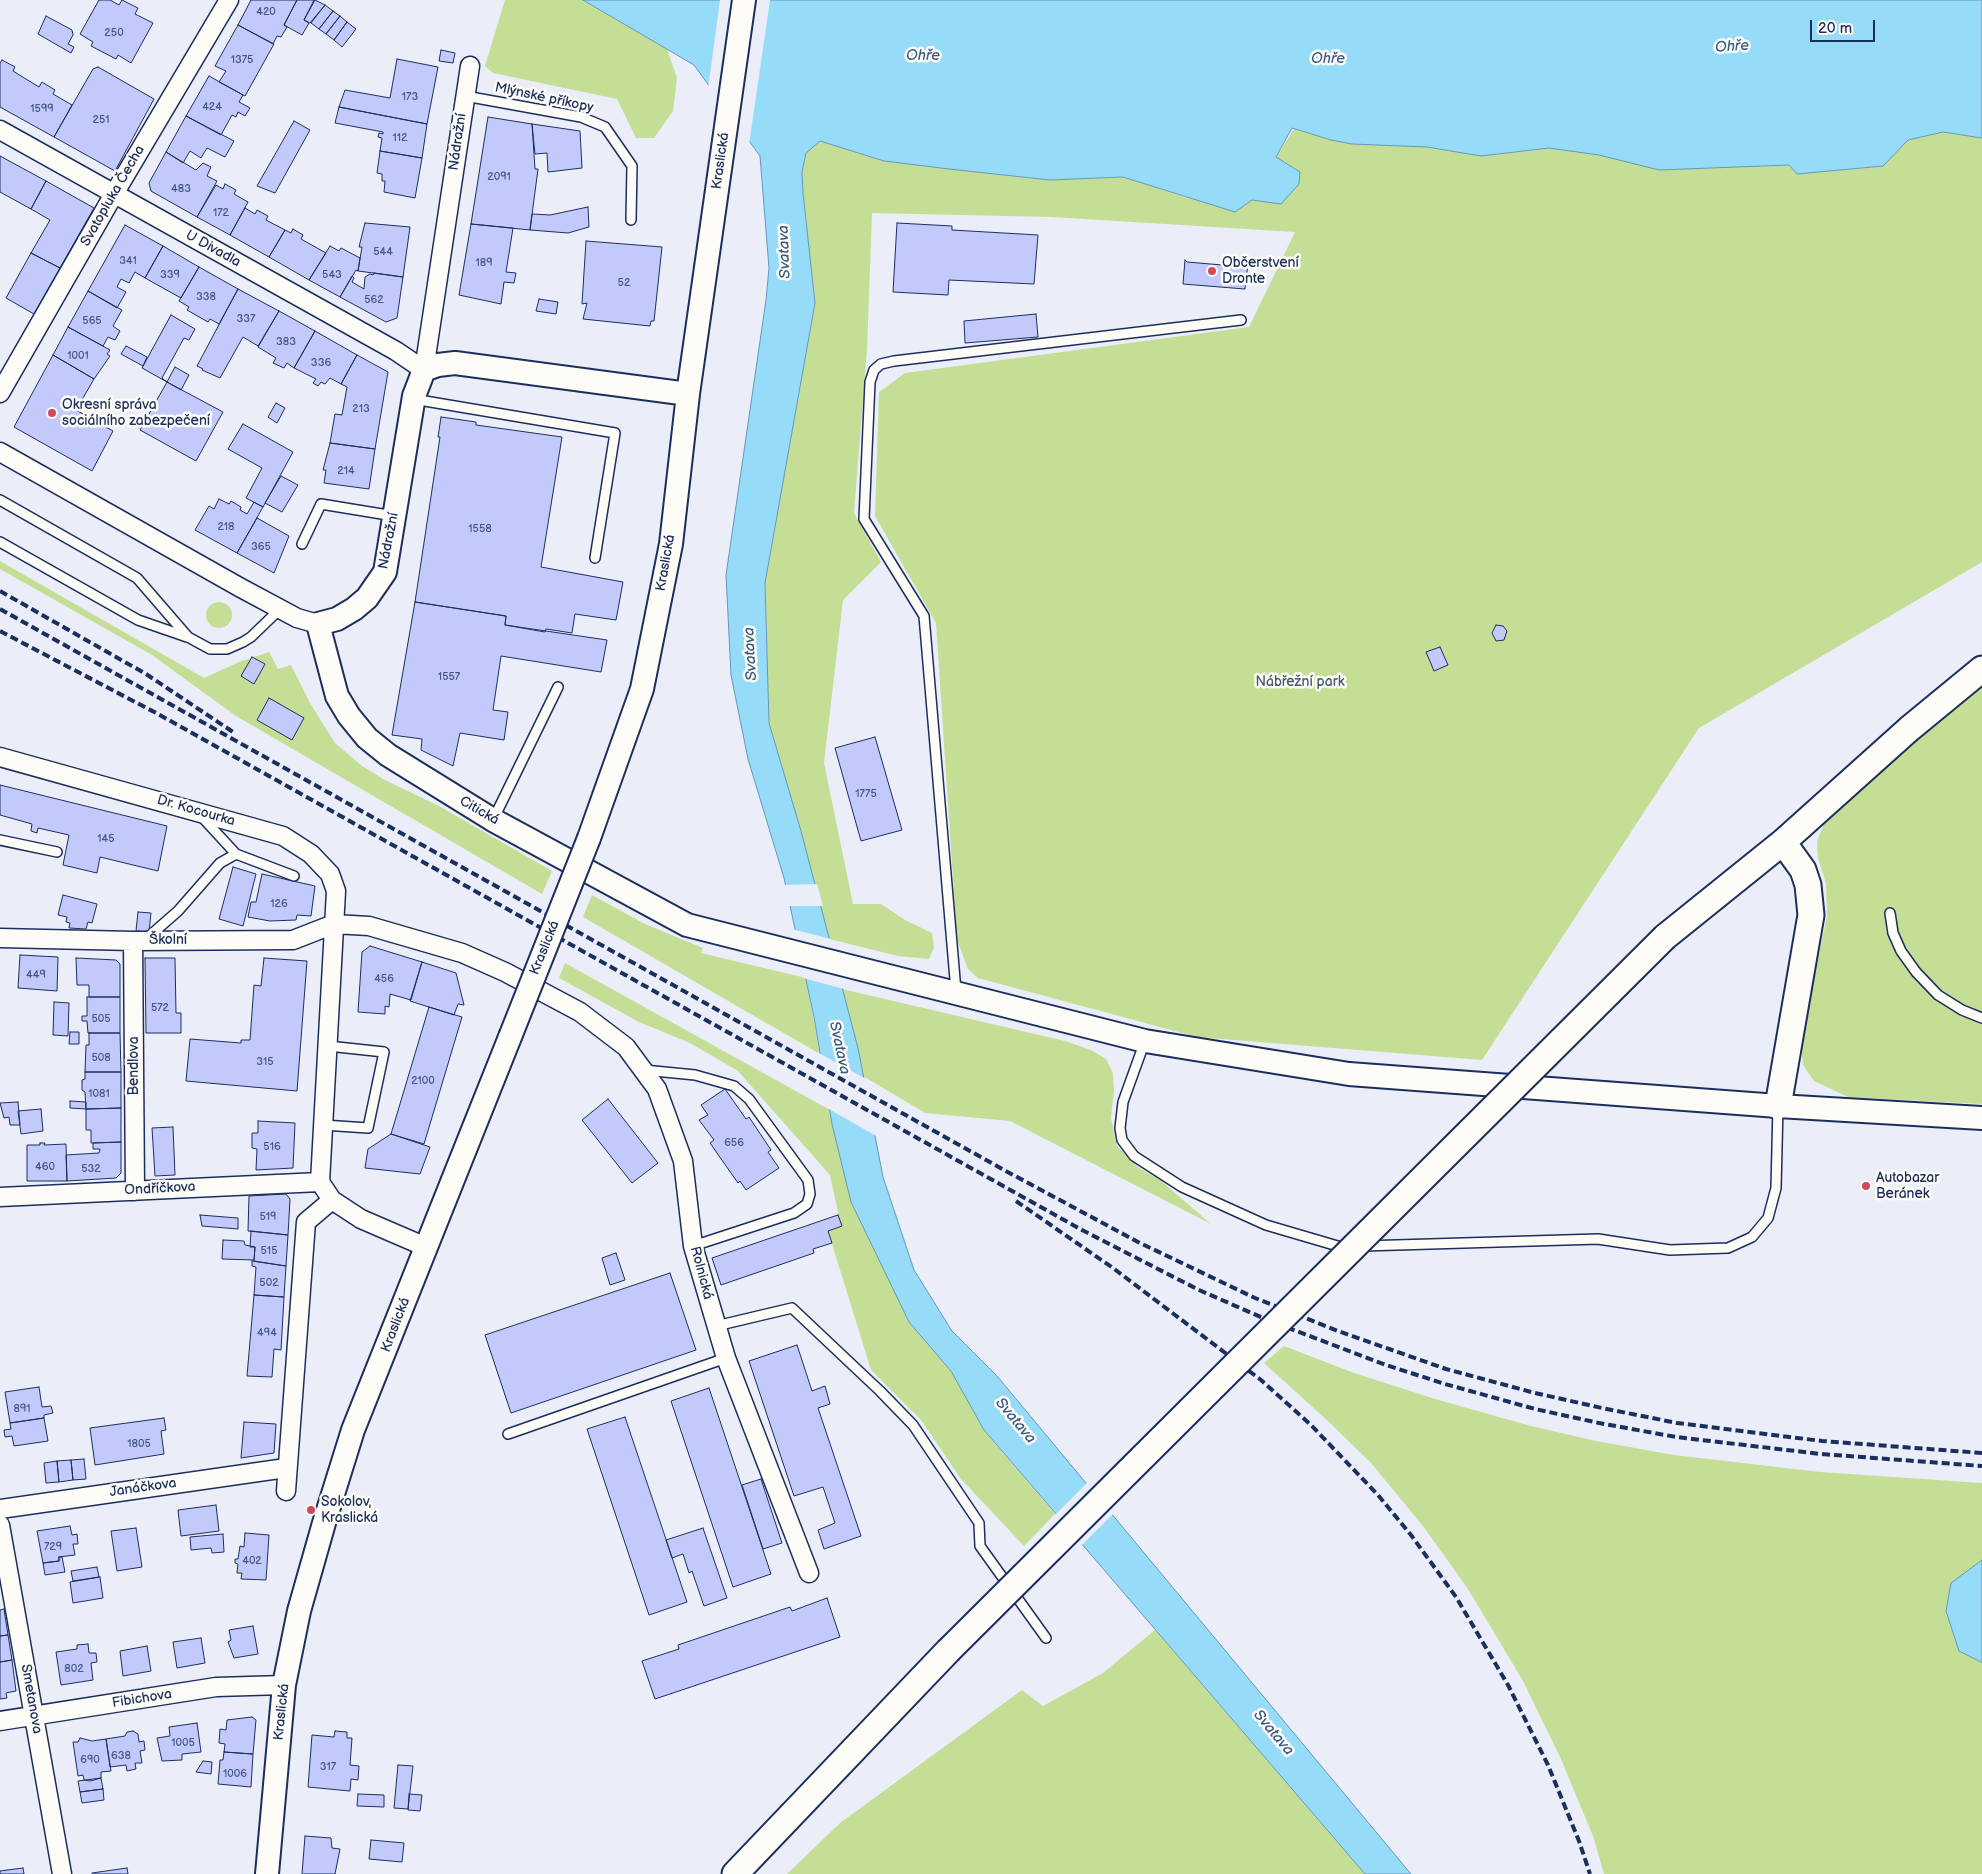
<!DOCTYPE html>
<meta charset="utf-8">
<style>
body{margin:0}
#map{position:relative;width:1982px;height:1874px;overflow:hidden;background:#ebedf8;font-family:"Balsamiq Sans",sans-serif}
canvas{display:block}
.scale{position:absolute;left:1810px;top:20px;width:65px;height:22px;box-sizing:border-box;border:2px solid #1b2f5e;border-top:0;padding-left:6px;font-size:15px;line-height:18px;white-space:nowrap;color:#1b2f5e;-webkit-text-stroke:4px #fdfcf7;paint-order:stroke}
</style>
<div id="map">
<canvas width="1982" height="1874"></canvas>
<div class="scale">20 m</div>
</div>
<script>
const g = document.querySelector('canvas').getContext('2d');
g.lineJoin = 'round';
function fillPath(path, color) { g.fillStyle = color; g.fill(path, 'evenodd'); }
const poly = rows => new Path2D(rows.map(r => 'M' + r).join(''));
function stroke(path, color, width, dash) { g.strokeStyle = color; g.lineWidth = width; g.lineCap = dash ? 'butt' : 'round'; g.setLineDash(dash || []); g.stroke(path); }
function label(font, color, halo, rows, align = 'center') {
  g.font = font + ' "Balsamiq Sans",sans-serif'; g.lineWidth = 5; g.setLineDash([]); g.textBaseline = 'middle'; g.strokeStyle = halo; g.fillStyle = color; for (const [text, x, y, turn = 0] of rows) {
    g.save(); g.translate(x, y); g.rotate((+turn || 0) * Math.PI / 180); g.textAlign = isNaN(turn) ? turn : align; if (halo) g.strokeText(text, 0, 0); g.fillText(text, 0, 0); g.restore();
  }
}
fillPath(poly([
 [505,0,583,0,667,49,677,78,673,111,654,138,636,138,617,99,493,73,485,66],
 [1294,129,1331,140,1427,147,1481,156,1549,148,1599,155,1754,166,1789,165,1797,174,1883,166,1908,140,1943,132,1982,138,1982,562,1699,728,1482,1060,1197,1037,978,978,968,969,957,940,936,623,875,516,879,392,905,373,1249,327,1295,232,1052,217,872,213,867,349,854,513,881,562,843,600,824,763,853,904,881,904,905,920,932,933,934,948,929,959,898,956,829,939,769,723,765,583,815,303,803,193,802,172,806,153,820,141,884,161,1050,180,1123,177,1188,198,1252,200,1281,204,1300,172,1276,157],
 [0,561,204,678,239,662,269,652,278,669,291,665,310,703,335,743,362,766,385,780,439,806,552,871,542,894,236,716,152,655,0,569],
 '206 615a13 13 0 1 1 26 0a13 13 0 1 1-26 0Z',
 [1982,685,1982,1104,1848,1097,1814,1081,1803,1065,1801,1041,1827,916,1826,884,1818,858,1817,841,1825,821,1856,789],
 [592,895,645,924,703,948,701,953,806,978,820,1054,583,917],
 [565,963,830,1110,832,1124,909,1322,951,1371,985,1432,1055,1514,1024,1546,961,1479,921,1420,871,1370,828,1231,841,1226,830,1175,738,1071,690,1043,639,1022,559,978],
 [842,989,1065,1041,1091,1050,1106,1059,1113,1073,1114,1090,1111,1118,1117,1146,1139,1168,1160,1180,1211,1224,1010,1121,925,1113,863,1076],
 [1284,1346,1354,1373,1435,1399,1531,1426,1596,1441,1674,1455,1820,1472,1982,1483,1982,1874,1604,1874,1593,1836,1561,1759,1523,1681,1468,1589,1423,1526,1371,1463,1329,1422,1264,1363],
 [1155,1630,1365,1874,787,1874,840,1823,1022,1690,1043,1706,1103,1673]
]), '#c4df95');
const water = poly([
 [583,0,1982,0,1982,138,1943,132,1908,140,1883,166,1797,174,1789,165,1659,170,1599,155,1549,148,1481,156,1427,147,1352,144,1331,140,1292,128,1276,157,1300,172,1299,184,1281,204,1252,200,1235,212,1123,177,1050,180,949,169,884,161,820,141,806,153,802,172,803,193,815,303,765,583,769,723,801,831,858,1048,883,1177,914,1270,952,1331,997,1376,1411,1874,1365,1874,984,1430,951,1371,909,1322,851,1202,832,1124,814,1017,784,878,748,759,731,675,726,575,766,300,769,268,760,156,694,65,583,0],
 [1982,1560,1982,1662,1981,1662,1959,1651,1946,1611,1951,1583,1982,1560]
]);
fillPath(water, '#96dcf8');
stroke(water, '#6597ba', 1);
fillPath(poly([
 [720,0,770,0,749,145,708,89],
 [817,884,823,906,788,906,783,885],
 [792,929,831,939,844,989,803,978],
 [817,1052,866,1079,878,1137,827,1108],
 [1088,1482,1114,1513,1080,1547,1054,1516]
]), '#ebedf8');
const building = poly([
 [99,0,110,0,119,5,122,0,138,8,135,14,153,23,131,63,118,55,116,59,91,46,93,42,80,34,99,0],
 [251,0,297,0,284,25,287,27,281,37,277,36,273,44,238,25,251,0],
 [297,0,314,0,304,20,309,23,302,35,284,25,297,0],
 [315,0,325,5,310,23,304,20,315,0],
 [325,5,333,11,319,29,311,23,325,5],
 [333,11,340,16,326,34,319,29,333,11],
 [46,16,72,30,73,35,68,44,74,47,71,53,38,34,46,16],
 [340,16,347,22,334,40,326,34,340,16],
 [347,22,356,29,342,47,334,40,347,22],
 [238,25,274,44,245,96,219,82,226,71,215,66,238,25],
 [441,50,455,53,453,63,439,61,441,50],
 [397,59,438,67,427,124,339,107,345,90,390,98,397,59],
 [2,60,15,67,13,71,39,87,42,82,55,90,53,94,72,105,54,137,0,107,0,63,2,60],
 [98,67,154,99,115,171,54,137,93,69,98,67],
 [209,76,243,95,239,102,250,108,245,116,238,112,236,117,232,115,221,135,186,116,209,76],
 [339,107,427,124,422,158,380,151,382,138,378,137,379,133,383,134,383,132,335,123,339,107],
 [186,116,234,141,225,157,207,148,201,158,190,151,183,163,166,152,186,116],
 [488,117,532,124,535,169,538,169,530,230,471,224,488,117],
 [294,121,310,130,275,193,257,186,294,121],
 [532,124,580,131,582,168,548,172,547,153,535,154,532,124],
 [380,151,422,158,415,198,384,192,385,181,382,181,382,174,377,173,380,151],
 [166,152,196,170,203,163,211,167,207,176,217,181,197,217,151,191,149,183,166,152],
 [0,156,46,181,31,209,0,192,0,156],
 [46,181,94,208,60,268,31,253,50,220,31,209,46,181],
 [225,184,236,190,234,194,248,202,230,235,197,217,216,185,223,189,225,184],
 [588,207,589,227,568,233,530,230,532,214,550,215,588,207],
 [245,208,255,214,257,210,268,216,266,220,285,230,269,257,230,235,245,208],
 [365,223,410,227,403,277,358,271,362,247,359,247,365,223],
 [897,223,952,226,952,230,1038,235,1034,284,949,280,948,295,893,292,897,223],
 [471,224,513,228,506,272,516,273,514,283,504,282,501,304,459,295,471,224],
 [125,225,163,246,145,278,135,272,129,283,121,279,117,287,126,292,117,308,88,291,125,225],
 [293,229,303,235,301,239,326,253,309,280,269,257,285,230,291,233,293,229],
 [586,241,662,247,654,321,651,321,650,326,583,319,587,303,582,304,586,241],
 [163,246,199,267,181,298,145,278,163,246],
 [330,246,339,251,341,248,360,258,358,271,356,270,340,297,309,280,330,246],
 [31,253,60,268,34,314,6,298,31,253],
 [1185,260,1187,262,1246,267,1248,263,1245,289,1183,284,1185,260],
 [199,267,238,289,219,324,210,319,208,322,187,310,189,307,179,301,199,267],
 [374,273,403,277,397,318,386,322,340,297,352,276,354,278,352,282,364,289,365,277,370,274,373,275,374,273],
 [238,289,279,311,258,346,243,337,220,378,202,370,203,369,197,366,238,289],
 [88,291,122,310,113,326,120,331,115,340,108,337,103,346,68,327,88,291],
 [539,299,558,302,556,314,536,311,539,299],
 [279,311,315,331,294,368,287,363,284,368,273,363,276,358,258,347,279,311],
 [1036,314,1038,337,965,343,964,321,1036,314],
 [171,315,195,329,189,340,184,338,162,378,167,382,142,368,171,315],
 [68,327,110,350,107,354,110,356,94,379,53,355,68,327],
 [315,331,357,355,341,384,330,378,325,384,321,382,318,386,313,383,316,379,294,368,315,331],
 [126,346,147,357,143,366,121,354,126,346],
 [53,355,94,379,76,410,113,431,92,471,14,427,53,355],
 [357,355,388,372,375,449,330,443,335,414,342,415,347,387,341,384,357,355],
 [175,367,189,375,181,390,167,382,175,367],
 [167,382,223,412,196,461,140,430,167,382],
 [276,403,285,408,277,423,268,417,276,403],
 [441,417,476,422,476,425,562,437,541,567,623,582,616,620,575,614,572,633,546,629,545,632,505,625,506,616,415,602,440,437,438,437,441,417],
 [243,424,293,452,263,507,246,498,262,468,228,449,243,424],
 [330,443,375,449,369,489,324,483,326,470,323,470,330,443],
 [281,476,298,485,282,512,265,503,281,476],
 [219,499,229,504,231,501,241,507,240,510,247,514,254,502,263,507,237,553,195,530,209,506,214,509,219,499],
 [257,518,289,536,274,573,237,553,257,518],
 [415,602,506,616,505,625,607,640,601,672,501,656,493,710,508,712,504,740,460,733,453,766,421,750,422,739,392,735,415,602],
 [1496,625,1503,626,1507,631,1504,640,1496,641,1492,633,1496,625],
 [1440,647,1448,665,1434,671,1426,652,1440,647],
 [252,657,265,664,254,684,241,676,252,657],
 [269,698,304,718,292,740,257,720,269,698],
 [875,737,902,830,861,841,835,748,875,737],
 [0,785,167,826,158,871,100,857,97,873,63,865,69,835,38,828,37,833,31,831,32,824,0,815,0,785],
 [233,867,256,874,243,926,219,919,233,867],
 [262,874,315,886,311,916,297,915,296,920,270,921,248,917,251,902,256,902,262,874],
 [63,895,97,904,92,923,88,922,86,929,69,928,70,923,66,922,67,917,58,915,63,895],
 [138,912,151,913,149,932,136,931,138,912],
 [370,946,422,962,411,1000,390,994,389,1007,385,1006,385,1014,358,1012,362,952,370,946],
 [20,955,58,957,57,991,18,988,20,955],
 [76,958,116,960,120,964,120,997,89,997,89,985,77,985,76,958],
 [145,958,175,958,176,1013,181,1013,181,1033,146,1033,145,958],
 [264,958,307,961,297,1091,186,1081,190,1039,241,1043,241,1040,250,1040,254,985,261,986,264,958],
 [422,962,456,973,464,1005,458,1004,454,1015,410,1001,422,962],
 [87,997,120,997,120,1033,88,1033,87,1021,82,1021,82,1016,87,1016,87,997],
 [54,1002,69,1003,68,1036,53,1035,54,1002],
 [429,1007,462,1017,424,1144,391,1134,429,1007],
 [70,1032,79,1032,79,1044,69,1044,70,1032],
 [89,1033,120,1033,121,1072,85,1072,86,1045,89,1045,89,1033],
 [85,1072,121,1072,121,1108,86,1109,85,1092,82,1090,82,1080,85,1079,85,1072],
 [725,1089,746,1119,749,1117,771,1150,768,1152,779,1168,746,1190,740,1181,738,1183,710,1143,714,1140,699,1120,708,1115,701,1105,725,1089],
 [608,1099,658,1163,632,1183,582,1120,608,1099],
 [70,1101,86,1102,86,1109,70,1108,70,1101],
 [18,1102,20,1125,10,1125,9,1117,4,1118,0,1103,18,1102],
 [121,1108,121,1142,91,1143,91,1130,86,1130,86,1109,121,1108],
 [41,1109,43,1131,21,1134,18,1111,41,1109],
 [258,1121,295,1123,293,1168,256,1170,257,1149,252,1148,252,1133,258,1133,258,1121],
 [173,1127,175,1175,155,1176,152,1128,173,1127],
 [391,1134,430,1147,420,1174,365,1168,368,1149,391,1134],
 [121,1142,121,1173,116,1178,67,1181,66,1155,99,1153,100,1149,93,1149,93,1143,121,1142],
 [40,1143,45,1143,44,1145,66,1144,67,1181,27,1181,27,1145,40,1145,40,1143],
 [286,1194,290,1199,288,1235,248,1231,249,1196,286,1194],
 [200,1215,238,1218,238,1229,202,1226,200,1215],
 [838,1215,842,1226,828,1231,832,1243,813,1249,814,1253,721,1285,712,1258,838,1215],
 [251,1231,288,1235,286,1266,254,1261,255,1247,250,1247,251,1231],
 [223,1240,244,1241,245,1245,255,1247,254,1260,222,1259,223,1240],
 [616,1253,625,1280,610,1285,602,1258,616,1253],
 [252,1261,286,1266,284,1297,254,1295,256,1267,252,1266,252,1261],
 [670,1273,696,1350,511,1413,485,1335,670,1273],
 [254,1295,284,1297,281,1350,274,1349,272,1377,247,1376,254,1295],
 [797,1345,812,1391,825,1386,830,1404,818,1408,861,1536,824,1549,818,1530,835,1523,823,1487,794,1496,749,1361,797,1345],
 [39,1387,42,1407,51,1406,53,1413,44,1415,44,1418,10,1423,5,1392,39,1387],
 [709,1388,771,1574,733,1587,671,1401,709,1388],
 [625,1417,687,1602,649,1615,587,1429,625,1417],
 [44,1418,48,1441,14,1446,12,1436,5,1437,4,1430,11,1429,10,1423,44,1418],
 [164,1418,166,1430,161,1431,164,1454,95,1465,90,1428,164,1418],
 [244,1422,276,1424,274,1453,241,1458,244,1422],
 [84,1459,86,1479,73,1480,71,1460,84,1459],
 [71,1460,73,1480,59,1482,57,1461,71,1460],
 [57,1461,59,1482,46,1483,44,1463,57,1461],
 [761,1479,782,1543,763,1549,742,1485,761,1479],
 [216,1505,219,1531,181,1536,178,1510,216,1505],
 [70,1526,72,1535,77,1534,78,1544,73,1544,75,1555,59,1557,59,1561,43,1563,37,1531,70,1526],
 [136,1528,142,1567,117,1571,111,1531,136,1528],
 [703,1528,727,1598,704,1606,692,1571,689,1573,683,1554,672,1558,666,1540,703,1528],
 [245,1533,269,1535,266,1580,241,1579,242,1573,237,1573,238,1564,235,1563,235,1559,238,1559,240,1546,244,1547,245,1533],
 [223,1534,224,1552,212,1553,211,1548,191,1550,190,1537,223,1534],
 [59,1557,62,1557,65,1572,45,1575,43,1563,59,1561,59,1557],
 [97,1567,99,1577,73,1581,71,1571,97,1567],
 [100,1577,103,1598,73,1603,70,1582,100,1577],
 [827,1598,840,1637,655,1699,642,1661,679,1649,678,1645,790,1607,792,1611,827,1598],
 [4,1609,8,1635,0,1636,0,1610,4,1609],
 [253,1626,258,1654,234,1658,228,1642,231,1640,229,1630,253,1626],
 [8,1635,12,1660,0,1662,0,1636,8,1635],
 [201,1638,205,1663,177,1668,173,1642,201,1638],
 [88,1644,89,1653,96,1653,97,1662,91,1663,93,1680,61,1685,56,1652,77,1649,77,1645,88,1644],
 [147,1646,151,1671,123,1676,120,1651,147,1646],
 [12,1660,16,1691,6,1693,7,1698,0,1699,0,1662,12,1660],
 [252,1717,256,1720,253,1754,224,1752,225,1744,219,1743,220,1729,226,1730,227,1720,252,1717],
 [197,1723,201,1752,182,1754,182,1760,162,1761,157,1738,170,1736,169,1727,197,1723],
 [133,1731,138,1734,139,1742,144,1741,145,1750,140,1751,142,1763,135,1763,136,1769,127,1771,126,1765,110,1767,106,1739,125,1736,127,1732,133,1731],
 [335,1731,347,1732,347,1738,352,1738,350,1765,359,1766,358,1780,351,1779,350,1791,308,1787,312,1735,334,1737,335,1731],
 [80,1738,92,1741,106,1739,111,1771,101,1772,101,1778,90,1781,84,1780,83,1775,78,1776,73,1742,78,1742,80,1738],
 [224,1752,253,1754,251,1787,218,1784,220,1760,223,1760,224,1752],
 [203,1761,212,1762,211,1774,196,1772,203,1761],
 [398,1765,413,1766,408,1809,394,1808,398,1765],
 [101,1778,103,1789,80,1792,78,1781,101,1778],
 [103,1789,104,1800,82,1803,80,1792,103,1789],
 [358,1794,384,1795,384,1807,357,1806,358,1794],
 [409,1794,422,1795,420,1811,408,1810,409,1794],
 [305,1836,331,1838,332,1848,340,1849,335,1874,302,1874,305,1836],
 [371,1840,404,1843,402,1862,369,1859,371,1840],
 [23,1868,24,1874,0,1874,0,1871,23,1868],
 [127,1868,128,1874,92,1874,92,1873,127,1868]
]);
fillPath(building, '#c2cafc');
stroke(building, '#1b2f5e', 1);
const service = poly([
 [465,96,581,117,605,127,632,166,631,220],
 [413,399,615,433,595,558],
 [0,500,137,578,188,637,210,649,227,649,243,642,251,637,280,609],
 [0,542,138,620,187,637],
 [302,544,321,504,394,516],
 [201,816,236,854,294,876],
 [493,820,558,687],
 [0,840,57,852],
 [1890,913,1893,933,1901,951,1916,972,1938,995,1962,1010,1982,1018],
 [146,939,178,911,220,863,236,854],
 [956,991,924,616,864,519,870,382,874,370,881,364,894,361,1241,320],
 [1145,1041,1123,1102,1120,1128,1122,1140,1134,1156,1182,1187,1266,1225,1341,1247,1348,1247],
 [644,1070,695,1075,734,1086,749,1099,808,1180,810,1194,807,1204,794,1213,693,1246],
 [323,1125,368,1128,384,1052,328,1046],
 [1363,1246,1598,1239,1670,1250,1728,1248,1752,1237,1768,1218,1776,1188,1778,1106],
 [716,1326,792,1308,880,1391,913,1425,979,1523,980,1546,1046,1638],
 [508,1434,726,1358]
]);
const minor = poly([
 [0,130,396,351,424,370,470,66],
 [0,393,114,194,229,0],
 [0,452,241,588,297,618,318,624],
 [0,757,283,836,311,854,330,874,336,891,320,1182,332,1200,361,1219,426,1247],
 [0,938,133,941,293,940,334,924,369,926,462,953,505,972,580,1012,626,1047,657,1089,683,1161,693,1246,726,1358,809,1573],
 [133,941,135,1191],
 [0,1197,320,1182],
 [286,1491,306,1222,332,1200],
 [0,1509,286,1468],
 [0,1525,62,1874],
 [0,1721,216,1687,284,1685]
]);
const tertiary = poly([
 [688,394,455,363,438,365,424,370,414,396,385,572,367,598,354,609,337,619,318,624,337,696,349,716,367,738,388,755,493,820,687,925,1145,1041,1349,1074,1778,1106,1982,1118],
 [589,838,642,689,671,544,688,394,744,0],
 [267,1874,284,1685,299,1611,324,1523,353,1430,510,1037]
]);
const secondary = poly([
 [1665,937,1783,842,1909,729,1982,669],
 [1778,1106,1811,915,1808,885,1803,870,1783,842],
 [735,1874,948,1651]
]);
stroke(service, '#1b2f5e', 12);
stroke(minor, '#1b2f5e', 21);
stroke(tertiary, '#1b2f5e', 26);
stroke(secondary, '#1b2f5e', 29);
stroke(service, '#fdfcf7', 9);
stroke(minor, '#fdfcf7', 18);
stroke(tertiary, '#fdfcf7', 22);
stroke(secondary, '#fdfcf7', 25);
stroke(poly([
 [0,591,146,674,233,732],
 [0,609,1004,1170,1138,1242,1255,1298,1338,1331,1446,1369,1535,1393,1602,1408,1677,1423,1822,1441,1982,1453],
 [0,631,158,714,1082,1230,1199,1290,1270,1321,1386,1365,1445,1384,1535,1409,1599,1423,1676,1437,1821,1454,1982,1466],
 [1016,1201,1113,1268,1261,1380,1311,1425,1378,1495,1411,1535,1456,1597,1508,1685,1548,1765,1579,1841,1590,1874]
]), '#1b2f5e', 4, [8, 4]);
const tertiaryBridge = poly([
 [510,1037,589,838]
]);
const secondaryBridge = poly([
 [948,1651,1665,937]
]);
stroke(tertiaryBridge, '#1b2f5e', 26, []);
stroke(secondaryBridge, '#1b2f5e', 29, []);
stroke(tertiaryBridge, '#fdfcf7', 22);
stroke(secondaryBridge, '#fdfcf7', 25);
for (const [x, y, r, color] of [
 [1212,271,5,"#d1495b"],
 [52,413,5,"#d1495b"],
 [1866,1186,5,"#d1495b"],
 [311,1510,5,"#d1495b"]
]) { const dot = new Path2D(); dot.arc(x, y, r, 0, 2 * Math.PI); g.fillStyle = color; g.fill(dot); stroke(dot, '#fdfcf7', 2); }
label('11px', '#455686', null, [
 ["420",266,12],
 ["250",114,33],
 ["1375",242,60],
 ["173",410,97],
 ["424",212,107],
 ["1599",42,109],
 ["251",101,120],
 ["112",400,138],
 ["2091",499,177],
 ["483",181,189],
 ["172",221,213],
 ["544",383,252],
 ["341",128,261],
 ["189",484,263],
 ["339",170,275],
 ["543",332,275],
 ["52",624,283],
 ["338",206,297],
 ["562",374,300],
 ["337",246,319],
 ["565",92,321],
 ["383",286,342],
 ["1001",78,356],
 ["336",321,363],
 ["213",361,409],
 ["214",346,471],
 ["218",226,527],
 ["1558",480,529],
 ["365",261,547],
 ["1557",449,677],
 ["1775",866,794],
 ["145",106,839],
 ["126",279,904],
 ["449",36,975],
 ["456",384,979],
 ["572",160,1008],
 ["505",101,1019],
 ["508",101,1058],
 ["315",265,1062],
 ["2100",423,1081],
 ["1081",99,1094],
 ["656",734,1143],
 ["516",272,1147],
 ["460",45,1167],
 ["532",91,1169],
 ["519",268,1217],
 ["515",269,1251],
 ["502",269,1283],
 ["494",267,1333],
 ["891",22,1409],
 ["1805",139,1444],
 ["729",53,1547],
 ["402",252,1561],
 ["802",74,1669],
 ["1005",183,1743],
 ["638",121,1756],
 ["690",90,1760],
 ["317",328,1767],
 ["1006",235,1774]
]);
label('14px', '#1b2f5e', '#fdfcf7', [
 ["Mlýnské příkopy",544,98,12],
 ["Nádražní",458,142,-82],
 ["Kraslická",721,161,-82],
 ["Svatopluka Čecha",113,196,-60],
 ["U Divadla",213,249,29],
 ["Nádražní",389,541,-79],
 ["Kraslická",666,563,-80],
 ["Dr. Kocourka",196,811,16],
 ["Citická",479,811,30],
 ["Školní",168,940],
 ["Kraslická",545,948,-68],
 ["Bendlova",134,1066,-90],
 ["Ondříčkova",160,1189,-3],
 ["Rolnická",701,1273,75],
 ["Kraslická",396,1325,-69],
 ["Janáčkova",143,1488,-8],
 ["Smetanova",31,1699,80],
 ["Fibichova",142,1699,-9],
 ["Kraslická",282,1712,-84]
]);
label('14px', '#1b2f5e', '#fdfcf7', [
 ["Občerstvení",1222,263],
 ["Dronte",1222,279],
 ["Okresní správa",62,405],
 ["sociálního zabezpečení",62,421],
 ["Autobazar",1876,1178],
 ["Beránek",1876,1194],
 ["Sokolov,",321,1502],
 ["Kraslická",321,1518]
], 'left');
label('14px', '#455b6c', '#fdfcf7', [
 ["Nábřežní park",1300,682]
]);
label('italic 15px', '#3a5a84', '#fdfcf7', [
 ["Ohře",1732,47,-3],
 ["Ohře",923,56],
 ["Ohře",1328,59],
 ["Svatava",785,252,-92],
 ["Svatava",751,654,-93],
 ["Svatava",839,1048,78],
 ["Svatava",1015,1421,50],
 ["Svatava",1273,1733,50]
]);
</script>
